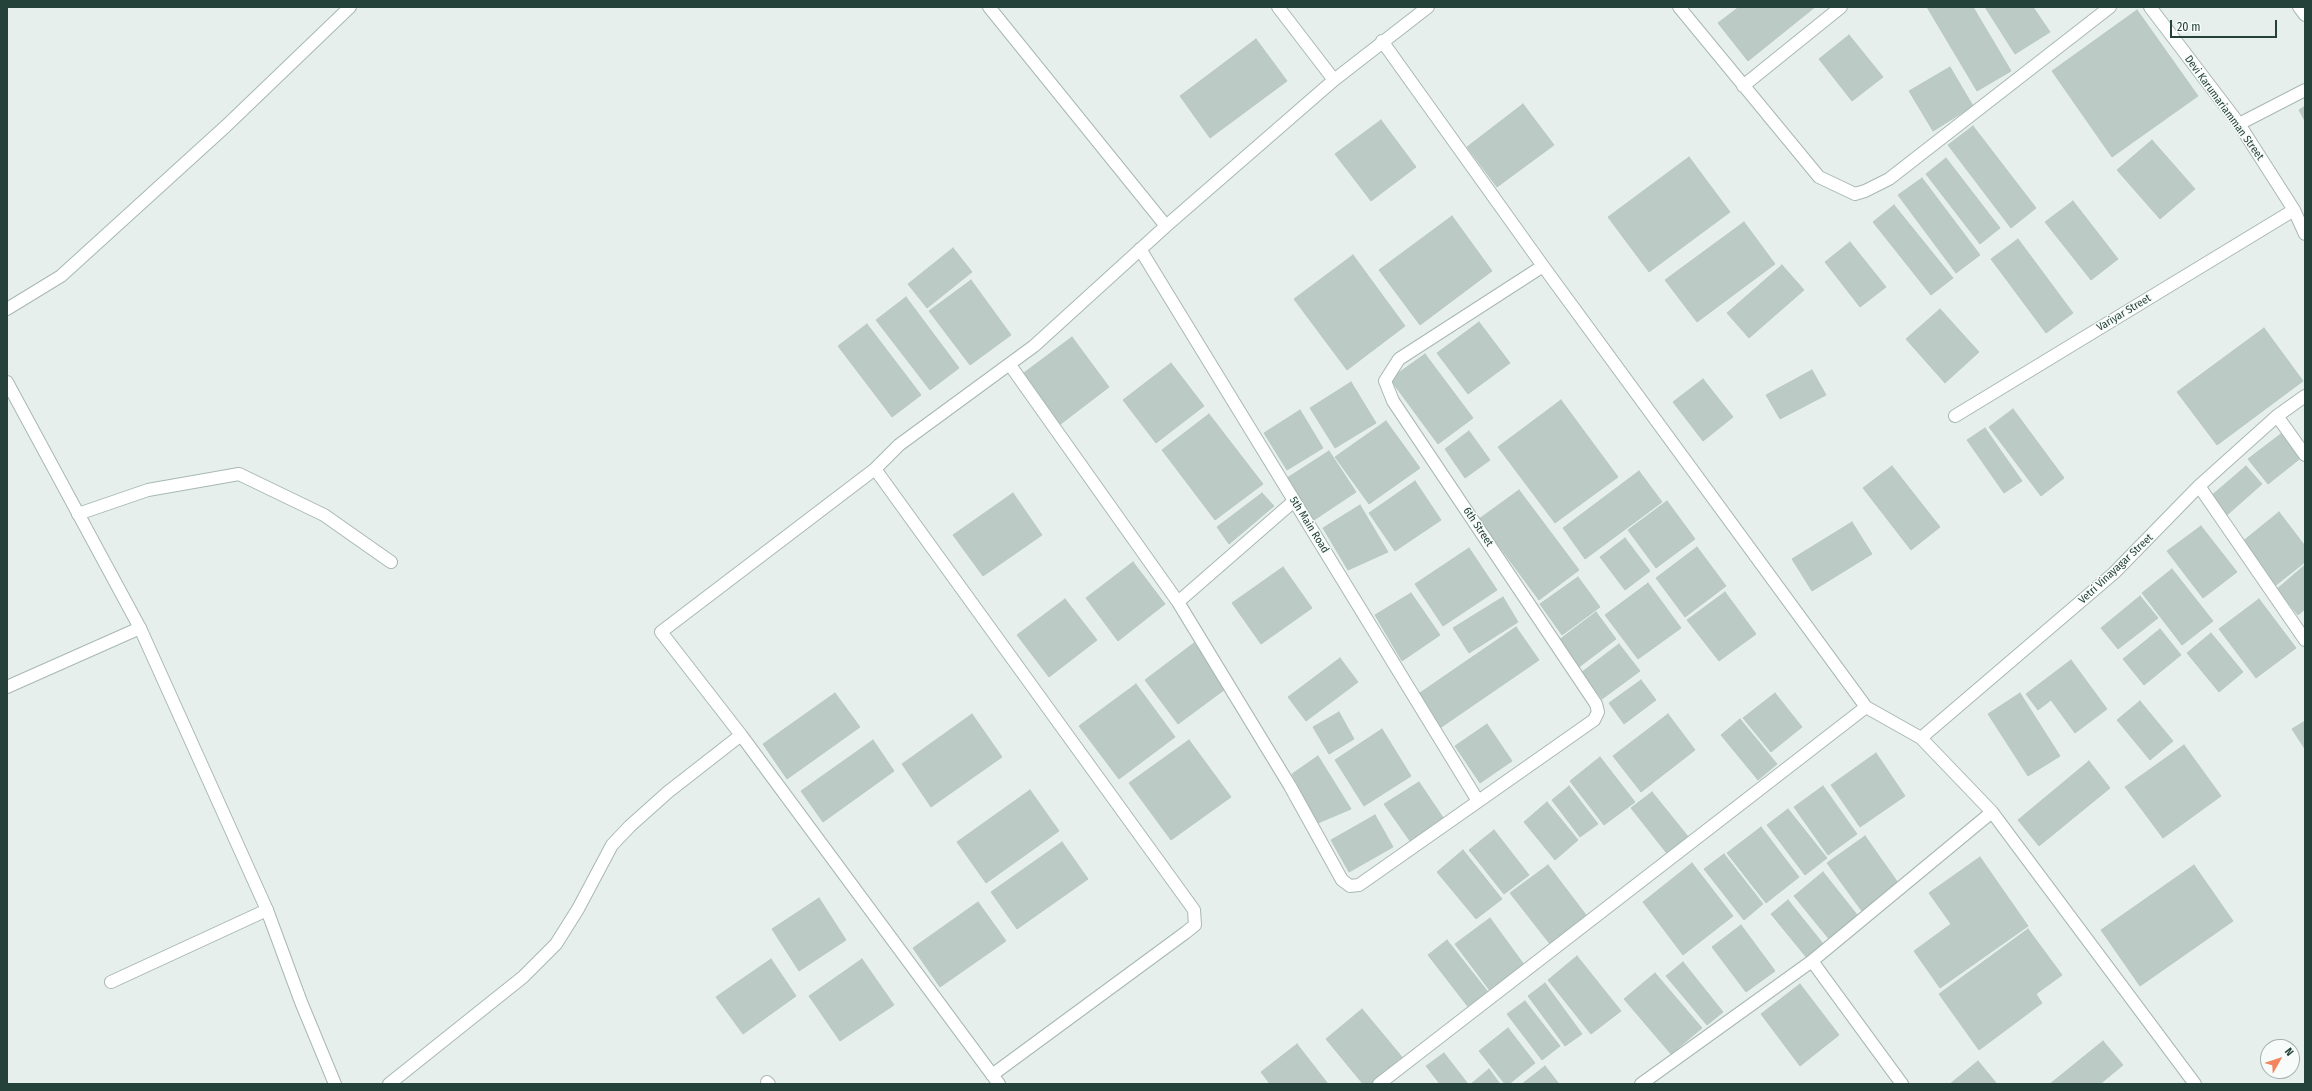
<!DOCTYPE html>
<style>
body{margin:0}
#map{position:relative;width:2312px;height:1091px;overflow:hidden;background:#e6efeb;font-family:"Fira Sans Condensed",sans-serif}
canvas{display:block}
.frame{position:absolute;inset:0;border:8px solid #24423a;pointer-events:none}
.north{position:absolute;left:2260px;top:1039px;width:40px;height:40px;box-sizing:border-box;background:#f7fbf9;border:1px solid #a3b1ad;border-radius:50%;rotate:51deg;font-size:11px;font-weight:700;line-height:16px;text-align:center;color:#24423a}
.north::after{content:'';display:block;margin:auto;width:14px;height:18px;background:#f4845f;clip-path:polygon(50% 0,100% 100%,50% 72%,0 100%)}
.scale{position:absolute;left:2170px;top:20px;width:107px;height:18px;box-sizing:border-box;border:2px solid #24423a;border-top:0;padding-left:5px;font-size:12px;line-height:14px;white-space:nowrap;color:#24423a;-webkit-text-stroke:3px #f7fbf9;paint-order:stroke}
</style>
<div id="map">
<canvas width="2312" height="1091"></canvas>
<div class="frame"></div>
<div class="north">N</div>
<div class="scale">20 m</div>
</div>
<script>
const context = document.querySelector('canvas').getContext('2d');
context.lineJoin = 'round';
function paint(path, color) {
  context.fillStyle = color;
  context.fill(path, 'evenodd');
}
function toPath(rows) {
  const path = new Path2D();
  for (const r of rows) {
    path.moveTo(r[0], r[1]);
    for (let i = 2; i < r.length; i += 2) path.lineTo(r[i], r[i + 1]);
  }
  return path;
}
function strokePath(path, color, width, dash) {
  context.strokeStyle = color;
  context.lineWidth = width;
  context.lineCap = dash ? 'butt' : 'round';
  context.setLineDash(dash || []);
  context.stroke(path);
}
function write(font, color, halo, rows, align = 'center') {
  context.font = font + ' "Fira Sans Condensed",sans-serif';
  context.lineWidth = 3;
  context.setLineDash([]);
  context.textBaseline = 'middle';
  context.strokeStyle = halo;
  context.fillStyle = color;
  for (const [text, x, y, turn = 0] of rows) {
    context.save();
    context.translate(x, y);
    context.rotate((+turn || 0) * Math.PI / 180);
    context.textAlign = isNaN(turn) ? turn : align;
    if (halo) context.strokeText(text, 0, 0);
    context.fillText(text, 0, 0);
    context.restore();
  }
}
const building = toPath([
 [1739,7,1815,7,1748,61,1718,23,1739,7],
 [1927,7,1973,7,2011,71,1977,91,1927,7],
 [1985,7,2033,7,2050,32,2015,54,1985,7],
 [2137,10,2198,96,2112,157,2052,71,2137,10],
 [1849,35,1883,77,1852,101,1819,59,1849,35],
 [1256,39,1287,81,1210,138,1180,96,1256,39],
 [1950,67,1973,106,1933,131,1909,91,1950,67],
 [1523,104,1554,145,1497,187,1467,147,1523,104],
 [2305,106,2305,121,2299,110,2305,106],
 [1381,120,1416,167,1371,201,1335,154,1381,120],
 [1973,126,2036,208,2011,228,1948,145,1973,126],
 [2152,140,2195,189,2160,219,2117,170,2152,140],
 [1689,157,1730,212,1649,272,1608,217,1689,157],
 [1946,158,2000,228,1980,244,1926,174,1946,158],
 [1922,178,1980,255,1956,273,1898,195,1922,178],
 [2073,201,2118,259,2091,280,2045,222,2073,201],
 [1894,205,1953,278,1931,295,1873,222,1894,205],
 [1452,216,1492,271,1420,325,1379,270,1452,216],
 [1744,222,1775,264,1697,322,1665,280,1744,222],
 [2018,239,2073,313,2046,333,1991,259,2018,239],
 [1850,242,1886,287,1860,307,1825,262,1850,242],
 [953,248,972,272,927,308,908,284,953,248],
 [1353,255,1405,326,1347,370,1294,299,1353,255],
 [1782,265,1804,290,1749,338,1727,313,1782,265],
 [971,280,1011,335,970,365,929,311,971,280],
 [906,297,959,368,930,390,876,320,906,297],
 [1940,309,1979,352,1945,383,1906,339,1940,309],
 [1479,322,1510,363,1468,394,1437,353,1479,322],
 [867,324,921,395,892,417,838,346,867,324],
 [2264,328,2303,381,2217,445,2177,392,2264,328],
 [1072,337,1109,387,1058,426,1021,375,1072,337],
 [1425,354,1473,418,1438,444,1390,379,1425,354],
 [1171,363,1204,406,1156,443,1123,400,1171,363],
 [1812,370,1826,395,1780,419,1766,395,1812,370],
 [1703,379,1733,417,1703,441,1673,402,1703,379],
 [1351,382,1376,423,1335,448,1310,408,1351,382],
 [1561,400,1618,477,1555,523,1498,447,1561,400],
 [2013,409,2064,478,2041,496,1989,427,2013,409],
 [1300,410,1323,448,1287,470,1264,433,1300,410],
 [1209,414,1263,484,1215,520,1162,450,1209,414],
 [1386,421,1420,468,1369,504,1335,457,1386,421],
 [1985,428,2022,481,2004,493,1967,440,1985,428],
 [1469,431,1490,460,1465,478,1445,449,1469,431],
 [2282,433,2302,457,2268,484,2248,459,2282,433],
 [1329,451,1356,492,1314,520,1287,478,1329,451],
 [1892,466,1940,527,1911,550,1863,488,1892,466],
 [2246,466,2262,484,2227,515,2211,496,2246,466],
 [1639,471,1662,502,1585,559,1563,528,1639,471],
 [1415,481,1441,520,1395,551,1369,513,1415,481],
 [1519,490,1579,570,1539,600,1479,519,1519,490],
 [1013,493,1042,535,983,576,953,535,1013,493],
 [1262,493,1274,506,1229,544,1217,527,1262,493],
 [1667,501,1695,539,1656,568,1628,530,1667,501],
 [1360,505,1388,552,1348,570,1323,528,1360,505],
 [2279,512,2305,546,2305,562,2276,585,2242,542,2279,512],
 [1852,522,1872,554,1812,591,1792,559,1852,522],
 [2201,526,2237,572,2203,598,2167,551,2201,526],
 [1625,538,1650,571,1625,590,1600,557,1625,538],
 [1697,547,1726,586,1685,617,1656,578,1697,547],
 [1469,548,1497,590,1443,626,1415,584,1469,548],
 [1133,562,1165,604,1118,641,1086,598,1133,562],
 [2305,565,2305,609,2298,615,2277,589,2305,565],
 [1283,567,1312,608,1261,644,1232,603,1283,567],
 [2172,569,2213,621,2182,645,2142,593,2172,569],
 [1578,577,1600,607,1562,635,1540,604,1578,577],
 [1648,583,1681,628,1638,659,1605,615,1648,583],
 [1725,592,1756,634,1719,661,1687,620,1725,592],
 [1411,593,1440,635,1402,661,1375,615,1411,593],
 [2140,596,2158,618,2118,649,2101,628,2140,596],
 [1503,597,1518,622,1469,653,1453,628,1503,597],
 [1065,599,1097,640,1049,677,1017,635,1065,599],
 [2259,599,2296,648,2256,678,2219,629,2259,599],
 [1596,612,1616,639,1579,667,1559,640,1596,612],
 [1516,627,1539,660,1437,730,1414,697,1516,627],
 [2160,629,2181,655,2144,685,2123,659,2160,629],
 [2211,633,2243,672,2219,692,2187,653,2211,633],
 [1194,643,1228,687,1178,724,1145,680,1194,643],
 [1619,644,1640,671,1602,699,1582,672,1619,644],
 [1340,658,1358,682,1306,721,1288,697,1340,658],
 [2071,660,2107,709,2075,733,2051,700,2038,710,2026,694,2071,660],
 [1641,680,1656,700,1624,724,1609,703,1641,680],
 [1136,684,1175,737,1119,779,1079,726,1136,684],
 [835,693,860,727,787,779,763,744,835,693],
 [1775,693,1802,727,1771,752,1743,718,1775,693],
 [2020,693,2060,756,2028,776,1988,714,2020,693],
 [2140,701,2173,741,2150,760,2117,720,2140,701],
 [1339,712,1354,739,1329,754,1313,727,1339,712],
 [972,714,1002,757,931,807,902,764,972,714],
 [1668,714,1695,750,1641,792,1613,756,1668,714],
 [1740,719,1777,764,1758,780,1721,735,1740,719],
 [2305,721,2305,749,2292,729,2305,721],
 [1487,724,1512,761,1480,783,1455,746,1487,724],
 [1382,729,1411,776,1364,806,1335,760,1382,729],
 [873,740,894,771,823,822,801,791,873,740],
 [1189,740,1231,797,1171,840,1129,783,1189,740],
 [2184,745,2221,796,2163,838,2125,787,2184,745],
 [1876,753,1905,796,1860,827,1831,785,1876,753],
 [1318,756,1351,809,1318,823,1292,774,1318,756],
 [1600,757,1635,802,1604,825,1570,781,1600,757],
 [2089,761,2110,788,2039,846,2018,820,2089,761],
 [1419,782,1444,819,1410,841,1384,804,1419,782],
 [1569,786,1598,824,1580,837,1552,800,1569,786],
 [1823,786,1857,834,1828,855,1794,807,1823,786],
 [1030,790,1059,831,986,883,957,842,1030,790],
 [1652,792,1690,839,1669,856,1631,808,1652,792],
 [1547,802,1578,840,1555,860,1524,822,1547,802],
 [1788,809,1827,858,1805,875,1767,825,1788,809],
 [1375,815,1393,847,1349,872,1331,840,1375,815],
 [1761,827,1799,877,1766,903,1727,853,1761,827],
 [1494,830,1529,875,1504,894,1469,850,1494,830],
 [1865,836,1901,887,1864,914,1827,863,1865,836],
 [1062,842,1088,879,1017,929,991,892,1062,842],
 [1463,850,1502,899,1476,919,1437,872,1463,850],
 [1724,854,1763,904,1744,920,1704,869,1724,854],
 [1980,857,2028,926,1940,988,1914,951,1951,924,1929,893,1980,857],
 [1692,863,1733,916,1683,955,1643,902,1692,863],
 [1548,865,1586,915,1550,944,1510,893,1548,865],
 [2194,865,2233,921,2140,986,2101,930,2194,865],
 [1823,872,1858,916,1829,939,1794,896,1823,872],
 [819,898,846,940,799,971,772,929,819,898],
 [1788,900,1824,945,1807,958,1771,914,1788,900],
 [978,902,1006,941,940,987,913,948,978,902],
 [1490,918,1525,966,1491,992,1455,944,1490,918],
 [1741,925,1775,971,1746,992,1712,947,1741,925],
 [2028,929,2062,975,2036,994,2042,1003,1979,1050,1939,994,2028,929],
 [1447,940,1488,992,1469,1008,1428,955,1447,940],
 [1577,956,1621,1011,1591,1034,1548,980,1577,956],
 [771,959,796,996,743,1034,716,997,771,959],
 [862,959,894,1005,840,1041,809,996,862,959],
 [1683,962,1723,1012,1707,1025,1666,976,1683,962],
 [1655,973,1702,1028,1671,1054,1624,999,1655,973],
 [1545,983,1582,1034,1565,1046,1528,996,1545,983],
 [1800,984,1839,1035,1800,1066,1761,1014,1800,984],
 [1525,1001,1560,1046,1542,1060,1507,1014,1525,1001],
 [1362,1009,1402,1057,1370,1084,1363,1084,1326,1039,1362,1009],
 [1508,1028,1535,1063,1509,1084,1505,1084,1479,1051,1508,1028],
 [2103,1041,2123,1065,2100,1084,2050,1084,2103,1041],
 [1297,1044,1328,1084,1270,1084,1261,1072,1297,1044],
 [1444,1053,1468,1084,1440,1084,1426,1066,1444,1053],
 [1978,1061,1997,1084,1950,1084,1978,1061],
 [1545,1066,1559,1084,1522,1084,1545,1066],
 [1489,1069,1500,1084,1471,1084,1489,1069]
]);
paint(building, '#bbcac4');
strokePath(building, '#b8c9c2', 1);
const service = toPath([
 [7,309,61,276,226,126,350,7],
 [78,514,148,490,239,474,324,515,391,562],
 [7,687,140,628],
 [111,982,267,910]
]);
const minor = toPath([
 [989,7,1166,226],
 [1278,7,1334,80],
 [1679,7,1819,177,1855,194,1865,191,1889,179,2110,7],
 [2150,7,2239,124,2294,210,2305,234],
 [2299,7,2305,15],
 [1382,41,1543,266,1866,707,1921,738,1992,812,2195,1084],
 [1743,86,1841,7],
 [2239,124,2305,90],
 [1140,249,1478,801],
 [1010,365,1178,602,1290,786,1342,880,1350,886,1359,885,1594,720,1598,712,1596,704,1393,401,1385,381,1399,359,1543,266],
 [1955,416,2294,210],
 [2277,416,2305,455],
 [875,469,1194,910,1195,925,1185,933,992,1075],
 [2199,486,2305,640],
 [1178,602,1294,501],
 [1921,738,2114,573,2199,486,2277,416,2305,396],
 [1812,961,1902,1084],
 [767,1082,769,1084],
 [389,1084,523,977,556,944,578,909,612,845,630,826,668,792,741,735],
 [999,1084,741,735,661,632,875,469,899,445,1034,346,1166,226,1334,80,1428,7],
 [1379,1084,1866,707],
 [1641,1084,1812,961,1992,812]
]);
const tertiary = toPath([
 [7,382,140,628,267,910,301,1002,335,1084]
]);
strokePath(service, '#a8b8b2', 14);
strokePath(minor, '#a8b8b2', 14);
strokePath(tertiary, '#a8b8b2', 14);
strokePath(service, '#fff', 12);
strokePath(minor, '#fff', 12);
strokePath(tertiary, '#fff', 12);
write('11px', '#24423a', '#f7fbf9', [
 ["Devi Karumariamman Street",2224,108,54],
 ["Variyar Street",2124,313,-31],
 ["5th Main Road",1309,525,58],
 ["6th Street",1478,527,56],
 ["Vetri Vinayagar Street",2116,569,-43]
]);
</script>
